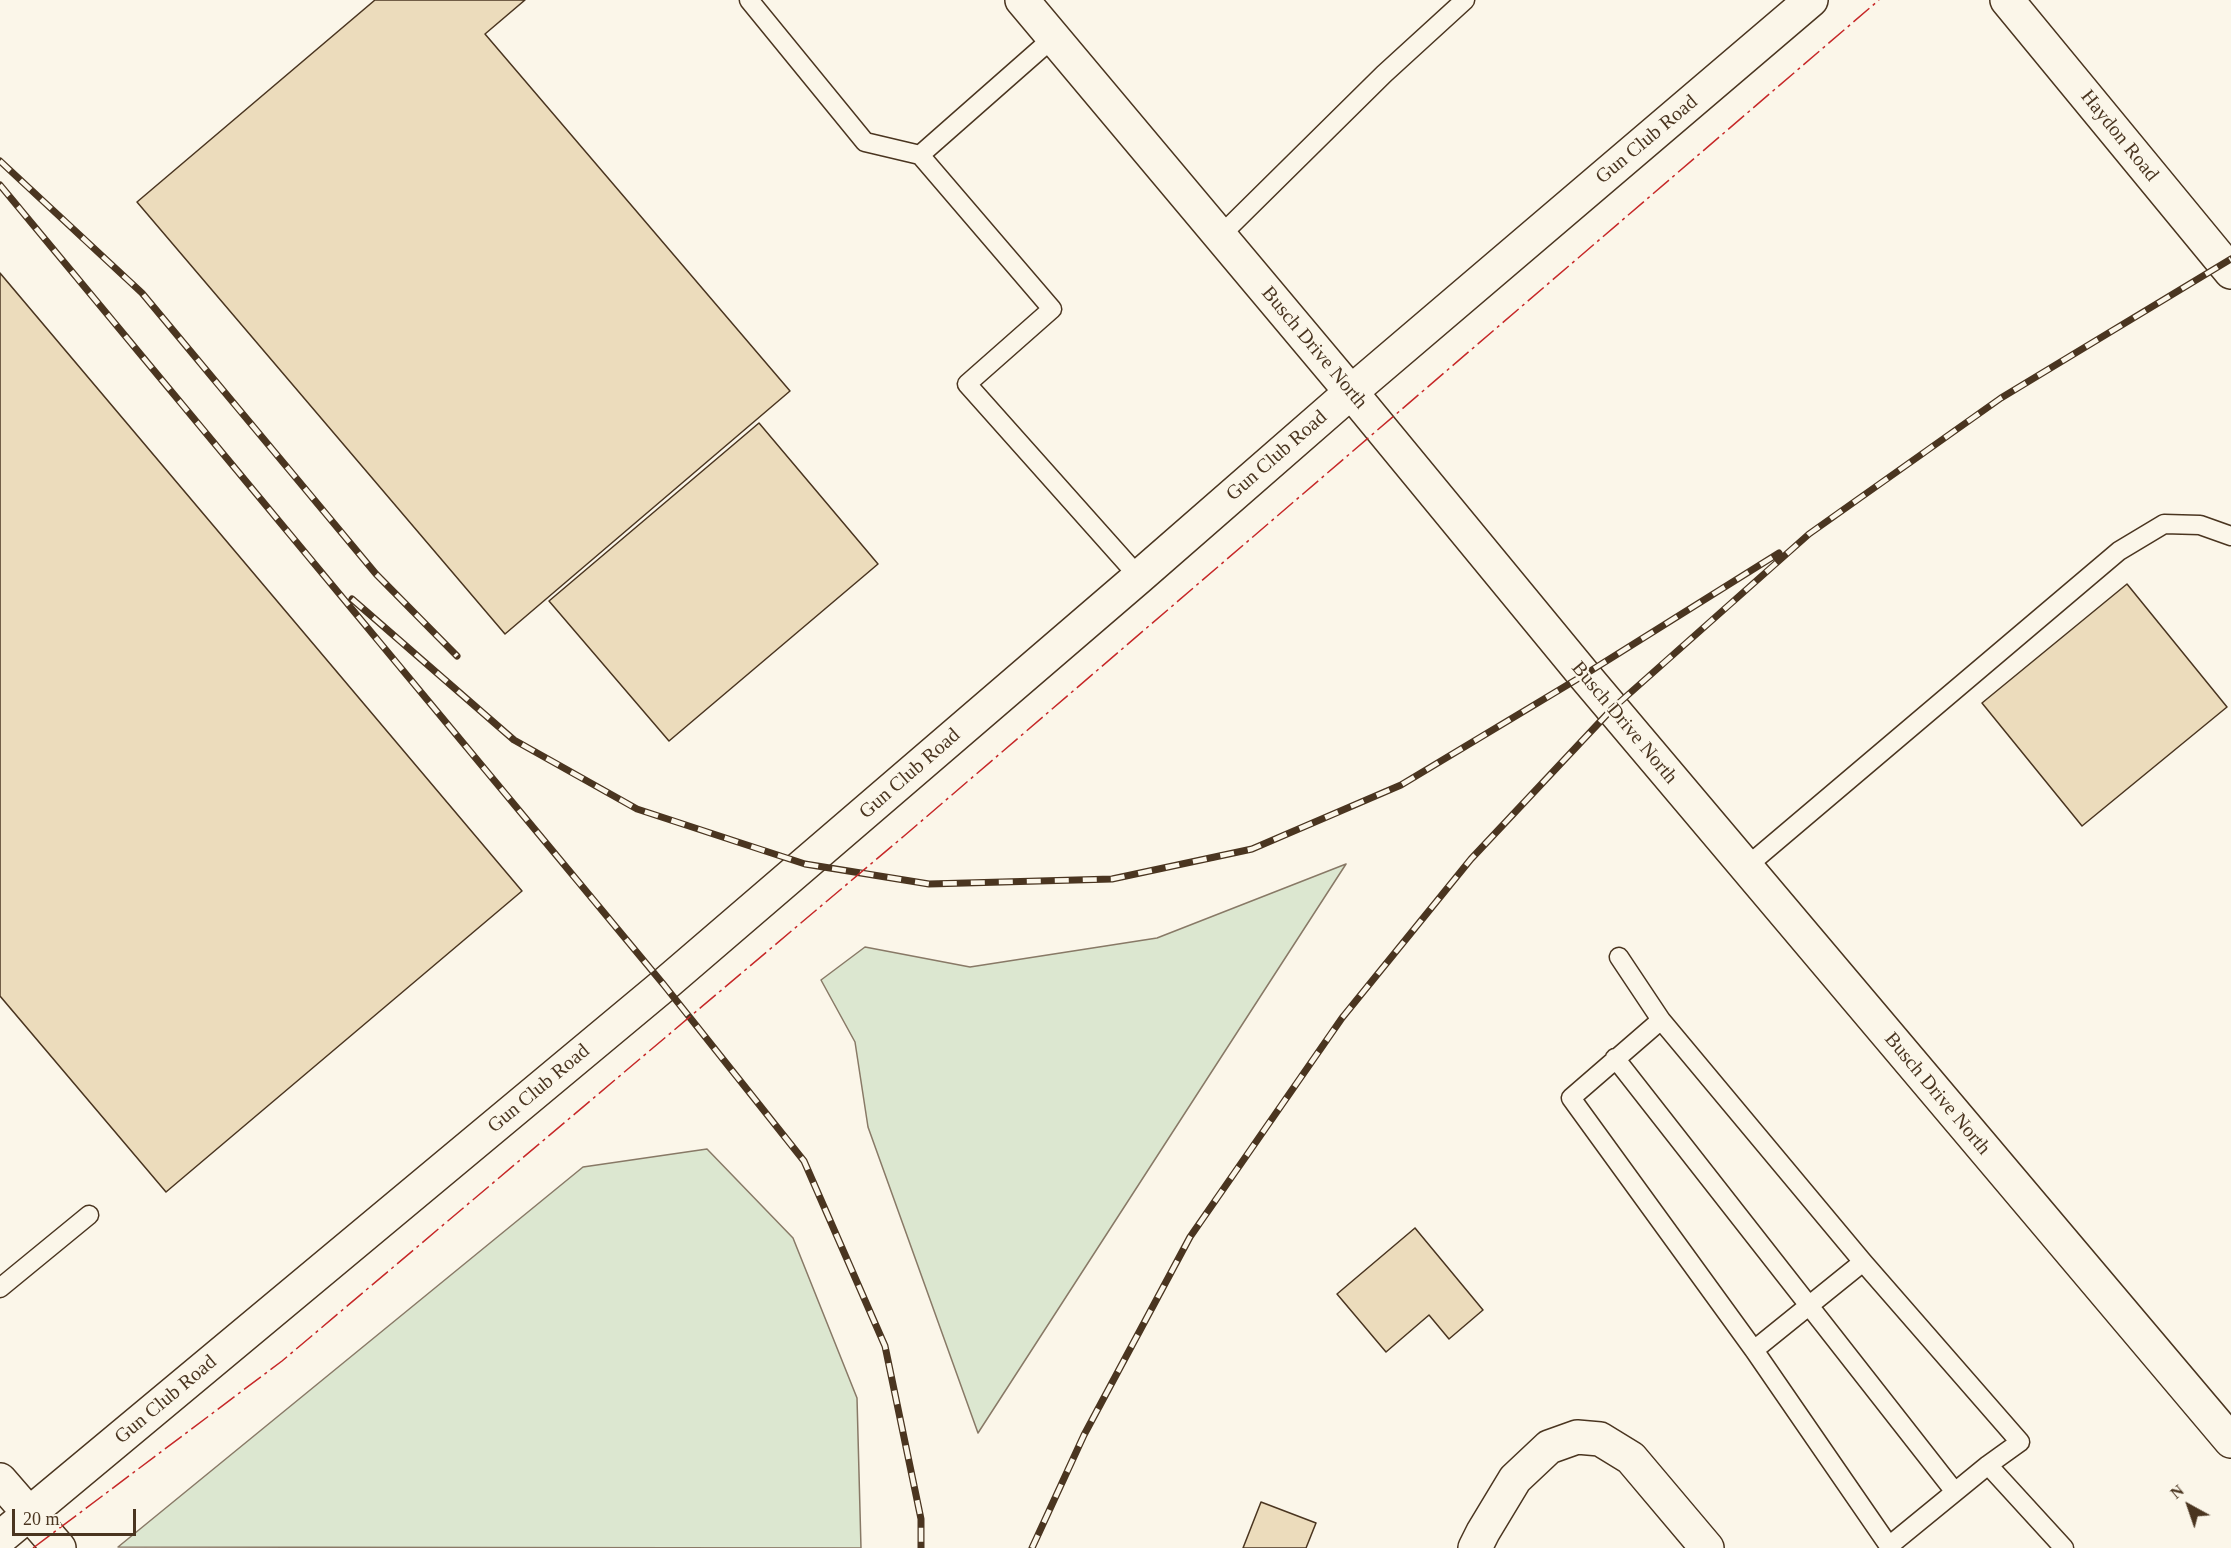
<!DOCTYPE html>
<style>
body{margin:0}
#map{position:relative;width:2231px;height:1548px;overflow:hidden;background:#fbf6e9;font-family:"Times New Roman",serif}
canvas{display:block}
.north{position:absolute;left:2159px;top:1476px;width:60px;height:60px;-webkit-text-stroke:4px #fbf6e9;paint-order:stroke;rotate:320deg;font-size:16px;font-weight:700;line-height:24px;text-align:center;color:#4a3520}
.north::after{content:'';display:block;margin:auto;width:21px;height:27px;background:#4a3520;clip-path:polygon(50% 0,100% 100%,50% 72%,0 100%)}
.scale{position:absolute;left:12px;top:1509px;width:124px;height:27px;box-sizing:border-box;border:3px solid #4a3520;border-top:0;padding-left:8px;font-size:18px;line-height:21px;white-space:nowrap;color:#4a3520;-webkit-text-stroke:4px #fbf6e9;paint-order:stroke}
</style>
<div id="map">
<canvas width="2231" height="1548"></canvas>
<div class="north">N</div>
<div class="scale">20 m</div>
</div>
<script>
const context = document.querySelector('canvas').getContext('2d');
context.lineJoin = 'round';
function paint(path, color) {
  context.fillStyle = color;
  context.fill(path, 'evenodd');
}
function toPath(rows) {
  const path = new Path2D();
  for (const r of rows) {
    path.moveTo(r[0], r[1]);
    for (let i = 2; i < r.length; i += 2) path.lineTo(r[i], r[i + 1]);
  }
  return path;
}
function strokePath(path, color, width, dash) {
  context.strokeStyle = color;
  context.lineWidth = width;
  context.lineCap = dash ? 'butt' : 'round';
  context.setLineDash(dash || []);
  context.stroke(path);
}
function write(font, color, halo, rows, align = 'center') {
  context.font = font + ' "Times New Roman",serif';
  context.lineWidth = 4.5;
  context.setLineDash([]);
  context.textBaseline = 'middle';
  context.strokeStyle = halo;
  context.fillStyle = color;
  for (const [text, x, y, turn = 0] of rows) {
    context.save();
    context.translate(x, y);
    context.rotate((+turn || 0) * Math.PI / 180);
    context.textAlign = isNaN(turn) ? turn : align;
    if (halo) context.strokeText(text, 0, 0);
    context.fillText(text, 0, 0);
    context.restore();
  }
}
const green = toPath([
 [1346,864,978,1433,868,1127,855,1042,821,980,865,947,970,967,1157,938,1346,864],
 [707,1149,793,1238,857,1398,861,1548,118,1547,583,1167,707,1149]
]);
paint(green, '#dce7d0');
strokePath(green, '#887966', 1.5);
const building = toPath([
 [375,0,525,0,485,34,790,391,505,634,137,202,375,0],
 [0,273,522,891,166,1192,0,996,0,273],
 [759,423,878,564,669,741,549,601,759,423],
 [2127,584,2227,707,2082,826,1982,703,2127,584],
 [1415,1228,1483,1310,1449,1339,1429,1315,1386,1352,1337,1294,1415,1228],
 [1261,1502,1316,1523,1306,1548,1243,1548,1261,1502]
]);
paint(building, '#ecdcbc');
strokePath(building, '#4a3520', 1.5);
const service = toPath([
 [749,0,865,142,920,155],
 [1054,37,920,155,1052,309,967,384,1139,577],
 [1220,236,1384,74,1465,0],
 [1746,867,2119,551,2164,524,2200,525,2231,536],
 [1619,957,1661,1020,1863,1262,2020,1442,1988,1465,1889,1546,1754,1350,1571,1098,1661,1020],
 [1615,1058,1955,1492],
 [0,1288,89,1215],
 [1754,1350,1863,1262],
 [1988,1465,2064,1548]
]);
const minor = toPath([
 [2007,0,2231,272],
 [0,1480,59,1548],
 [0,1538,664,985,1139,577,1351,392,1811,0],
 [1475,1548,1483,1532,1515,1479,1549,1447,1577,1437,1600,1439,1631,1458,1707,1548]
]);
const tertiary = toPath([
 [1022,0,1351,392,1584,675,2231,1441]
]);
strokePath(service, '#4a3520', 21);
strokePath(minor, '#4a3520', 36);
strokePath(tertiary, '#4a3520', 36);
strokePath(service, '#fbf6e9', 18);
strokePath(minor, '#fbf6e9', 33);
strokePath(tertiary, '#fbf6e9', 33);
const rail = toPath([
 [0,161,142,293,376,574,457,656],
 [0,185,664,985,804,1161,885,1346,921,1519,921,1548],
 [352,599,514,740,637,809,805,864,929,884,1112,879,1252,849,1401,785,1584,675,1779,553],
 [1032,1548,1084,1435,1190,1237,1342,1018,1471,859,1612,709,1809,534,2001,398,2231,259]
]);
strokePath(rail, '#4a3520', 7);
strokePath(rail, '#fbf6e9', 4.5, [14]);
strokePath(toPath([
 [33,1548,282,1361,904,836,1879,0]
]), '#c62828', 1.5, [21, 4.5, 3, 4.5]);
write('20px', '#4a3520', '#fbf6e9', [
 ["Haydon Road",2119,136,51],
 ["Gun Club Road",1647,140,-40],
 ["Busch Drive North",1314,348,50],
 ["Gun Club Road",1277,456,-41],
 ["Busch Drive North",1624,723,50],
 ["Gun Club Road",910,774,-41],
 ["Gun Club Road",539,1089,-40],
 ["Busch Drive North",1937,1094,50],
 ["Gun Club Road",166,1400,-40]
]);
</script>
